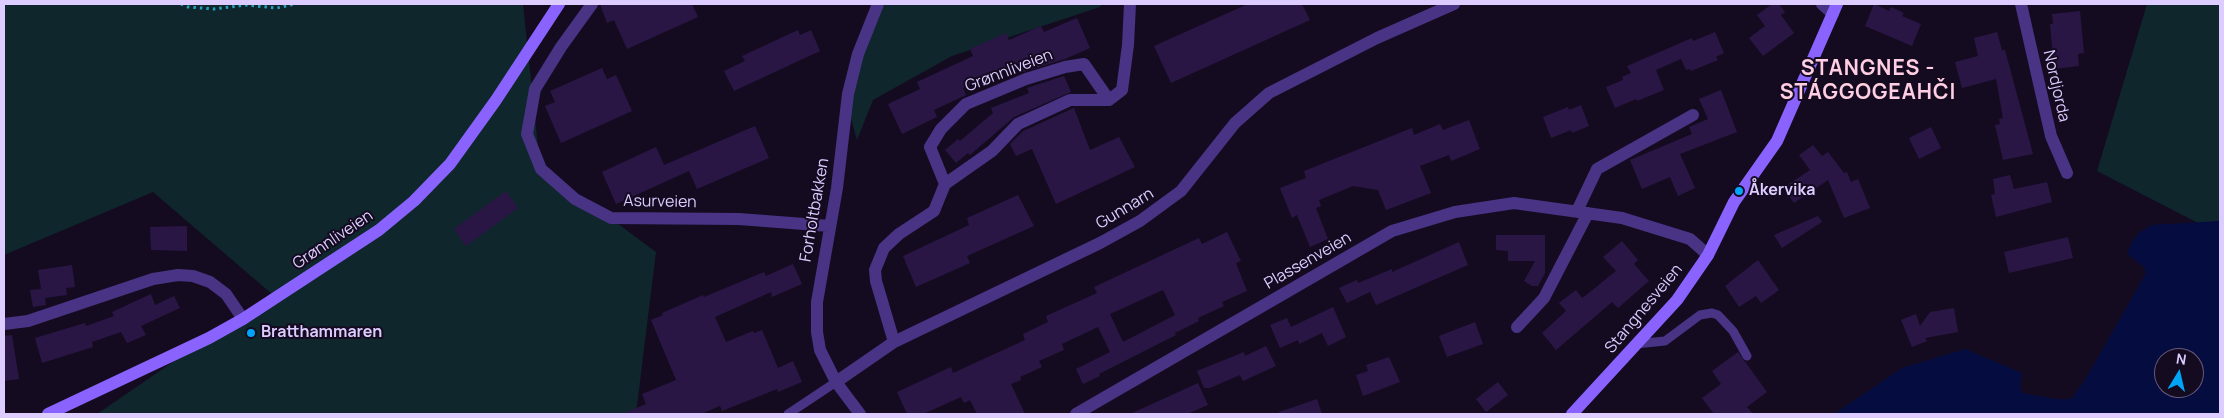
<!DOCTYPE html>
<meta charset="utf-8">
<style>
body{margin:0}
#map{position:relative;width:2224px;height:418px;overflow:hidden;background:#140b21;font-family:Manrope,sans-serif}
canvas{display:block}
.frame{position:absolute;inset:0;border:5px solid #dcf;pointer-events:none}
.north{position:absolute;left:2154px;top:348px;width:50px;height:50px;box-sizing:border-box;background:#140b21;border:1px solid #64587a;border-radius:50%;rotate:9deg;font-size:14px;font-weight:700;line-height:20px;text-align:center;color:#dcf}
.north::after{content:'';display:block;margin:auto;width:18px;height:22px;background:#00a5f7;clip-path:polygon(50% 0,100% 100%,50% 72%,0 100%)}
</style>
<div id="map">
<canvas width="2224" height="418"></canvas>
<div class="frame"></div>
<div class="north">N</div>
</div>
<script>
const context = document.querySelector('canvas').getContext('2d');
context.lineJoin = 'round';
function paint(path, color) {
  context.fillStyle = color;
  context.fill(path, 'evenodd');
}
function toPath(rows) {
  const path = new Path2D();
  for (const r of rows) {
    path.moveTo(r[0], r[1]);
    for (let i = 2; i < r.length; i += 2) path.lineTo(r[i], r[i + 1]);
  }
  return path;
}
function strokePath(path, color, width, dash) {
  context.strokeStyle = color;
  context.lineWidth = width;
  context.lineCap = dash ? 'butt' : 'round';
  context.setLineDash(dash || []);
  context.stroke(path);
}
function write(font, color, halo, rows, align = 'center') {
  context.font = font + ' Manrope,sans-serif';
  context.lineWidth = 4;
  context.setLineDash([]);
  context.textBaseline = 'middle';
  context.strokeStyle = halo;
  context.fillStyle = color;
  for (const [text, x, y, turn = 0] of rows) {
    context.save();
    context.translate(x, y);
    context.rotate((+turn || 0) * Math.PI / 180);
    context.textAlign = isNaN(turn) ? turn : align;
    if (halo) context.strokeText(text, 0, 0);
    context.fillText(text, 0, 0);
    context.restore();
  }
}
paint(toPath([
 [4,4,523,4,540,166,656,252,636,414,97,414,272,294,153,192,4,255],
 [880,4,1102,4,1100,7,952,56,873,100,857,140,847,104],
 [2147,4,2220,4,2220,221,2198,223,2097,171]
]), '#0e262c');
paint(toPath([
 [2220,221,2220,414,1834,414,1902,368,1965,349,2022,373,2020,386,2022,393,2056,399,2071,399,2085,380,2146,273,2144,267,2127,254,2132,242,2139,233,2151,225],
 [2164,358,2194,358,2194,388,2164,388]
]), '#050d40');
paint(toPath([
 [600,4,692,4,698,17,627,49,614,20,607,23],
 [1248,4,1302,4,1310,20,1171,83,1154,46],
 [1772,4,1779,4,1785,12,1781,15,1794,33,1763,56,1749,38,1765,26,1757,15],
 [1874,4,1889,11,1891,7,1904,13,1902,16,1921,24,1912,46,1865,26],
 [2080,11,2084,53,2078,54,2079,66,2054,69,2050,24,2053,24,2052,14],
 [1077,18,1090,48,1065,59,1020,73,1016,64,963,88,966,95,934,110,937,117,902,134,888,104,920,89,917,82,973,56,970,49,1006,33,1009,40,1041,26,1044,32],
 [798,30,800,35,811,30,820,51,734,91,724,71,745,61,742,56],
 [1715,32,1724,53,1716,57,1718,60,1691,71,1690,69,1686,70,1681,59,1656,70,1664,90,1637,101,1636,99,1615,108,1606,87,1623,80,1622,77,1631,73,1627,66,1692,38,1693,41],
 [1997,32,2002,50,2005,50,2033,154,2003,160,1995,125,2000,124,1999,119,2003,118,1996,79,1962,88,1955,62,1978,56,1974,38],
 [602,68,607,79,616,75,632,111,561,143,545,106,555,102,550,91],
 [1064,76,1071,92,1014,117,970,155,968,153,956,163,945,150,958,139,960,141,993,113,991,108,1029,93,1027,88],
 [1721,90,1737,132,1680,154,1695,188,1678,196,1670,177,1642,189,1630,160,1692,134,1689,127,1708,119,1699,99],
 [1581,105,1589,126,1572,133,1571,130,1551,138,1543,117,1568,107,1569,110],
 [1074,108,1090,150,1119,137,1135,167,1056,204,1032,149,1016,156,1010,144,1023,131],
 [1469,120,1480,149,1451,161,1449,155,1420,166,1431,193,1386,210,1378,190,1353,186,1319,200,1321,206,1316,208,1328,239,1310,247,1297,215,1292,218,1280,188,1306,178,1304,171,1412,128,1414,135,1440,124,1443,130],
 [755,126,769,158,697,189,689,171,616,204,602,172,656,147,664,165],
 [1931,127,1941,148,1919,159,1909,138],
 [1813,145,1822,156,1828,152,1844,173,1847,172,1851,182,1858,179,1870,208,1844,218,1828,180,1794,203,1783,188,1810,170,1799,155],
 [2010,175,2014,189,2047,182,2052,202,1996,217,1991,195,1995,194,1993,179],
 [506,191,518,208,466,246,454,229],
 [1018,195,1034,226,967,256,970,263,916,287,903,256,969,225,967,218],
 [1818,216,1822,222,1782,248,1774,235],
 [187,226,187,251,151,250,150,227],
 [1227,232,1241,261,1236,263,1247,291,1222,302,1224,306,1198,318,1199,321,1175,333,1176,335,1099,374,1100,376,1083,384,1076,369,1110,352,1098,327,1062,344,1064,350,1039,361,1042,367,1020,377,1021,380,1011,384,1025,414,977,414,970,400,964,403,961,397,923,414,907,414,897,392,951,367,953,373,1025,340,1023,334,1048,322,1046,316,1097,293,1094,287,1199,238,1202,244],
 [1163,290,1175,315,1123,342,1110,314],
 [1496,235,1545,235,1545,273,1538,286,1532,286,1524,281,1535,261,1508,261,1508,251,1496,250],
 [2068,237,2073,258,2009,273,2004,252],
 [1622,241,1638,260,1634,264,1649,281,1618,308,1612,302,1556,350,1542,333,1566,311,1559,303,1576,290,1582,298,1585,296,1616,271,1603,257],
 [1459,242,1468,265,1376,305,1370,292,1347,303,1339,288,1357,280,1358,283,1392,269,1392,272],
 [1758,260,1779,290,1761,303,1756,296,1739,307,1725,286],
 [793,264,802,284,772,297,771,292,715,317,726,342,753,331,754,333,762,330,778,368,793,361,802,382,778,392,777,389,722,411,720,406,701,414,622,414,646,404,642,394,676,380,651,320,663,315,662,313,703,295,704,297,764,272,766,276],
 [72,265,75,287,66,288,67,295,45,298,46,305,33,307,30,290,41,289,38,270],
 [151,294,155,305,174,296,180,308,141,326,146,335,127,343,121,332,92,342,93,347,42,363,35,338,85,323,86,326,114,316,112,312],
 [1333,307,1346,337,1328,346,1322,333,1299,344,1298,340,1280,348,1270,325,1287,318,1291,327],
 [1954,308,1958,332,1925,338,1927,341,1912,347,1901,320,1916,314,1920,326,1930,312],
 [1475,322,1483,344,1447,357,1439,336],
 [12,335,19,379,4,381,4,336],
 [1266,346,1276,366,1243,381,1240,375,1210,388,1204,388,1197,371,1244,352,1245,356],
 [1738,352,1767,392,1747,407,1753,414,1714,414,1702,398,1721,384,1712,371],
 [1389,357,1400,382,1363,396,1356,375,1368,371,1366,365],
 [1498,382,1508,395,1486,412,1476,399],
 [1198,383,1208,405,1187,414,1130,414],
 [1317,399,1322,414,1279,414,1279,412]
]), '#2a1644');
strokePath(toPath([
 [181,4,188,7,214,9,246,5,277,8,295,4]
]), '#24a1ba', 3, [2.5, 4]);
strokePath(toPath([
 [1636,344,1665,341,1700,315,1712,313,1718,315,1733,331,1747,356],
 [788,414,836,382]
]), '#483384', 9);
strokePath(toPath([
 [592,4,561,47,535,89,527,134,541,169,575,199,611,218,739,219,830,226],
 [1822,4,1833,14],
 [2021,4,2051,136,2067,173],
 [945,184,930,147,941,129,966,104,1026,79,1065,67,1084,64,1109,100,1122,90,1128,45,1130,4],
 [1577,211,1597,169,1693,115],
 [4,324,28,321,153,279,178,275,193,276,210,282,226,294,243,319],
 [1517,327,1544,298,1588,213],
 [894,342,876,281,875,270,884,248,899,234,934,211,945,184,992,151,1018,124,1070,100,1109,100],
 [836,382,894,342,1100,243,1140,221,1181,191,1235,123,1269,93,1377,38,1454,4],
 [860,414,836,382,820,350,817,332,817,302,837,188,848,94,858,54,878,4],
 [1076,414,1392,231,1455,212,1514,203,1622,218,1690,239,1708,255]
]), '#483384', 12);
strokePath(toPath([
 [48,414,209,338,243,319,379,230,414,201,450,164,496,100,559,4],
 [1572,414,1677,300,1708,255,1734,202,1777,141,1837,4]
]), '#8a63ff', 12);
for (const [x, y, r, color] of [
 [1739,191,5,"#00a5f7"],
 [251,333,5,"#00a5f7"]
]) {
  const dot = new Path2D();
  dot.arc(x, y, r, 0, 2 * Math.PI);
  context.fillStyle = color;
  context.fill(dot);
  strokePath(dot, '#140b21', 2);
}
write('16px', '#dcf', '#140b21', [
 ["Grønnliveien",1009,71,-21],
 ["Nordjorda",2056,86,77],
 ["Asurveien",660,202,1],
 ["Gunnarn",1125,209,-31],
 ["Forholtbakken",815,210,-80],
 ["Grønnliveien",333,240,-34],
 ["Plassenveien",1308,261,-30],
 ["Stangnesveien",1644,309,-50]
]);
write('bold 16px', '#dcf', '#140b21', [
 ["Åkervika",1749,191],
 ["Bratthammaren",261,333]
], 'left');
context.letterSpacing = '1px';
write('bold 21px', '#ffcee2', '#140b21', [
 ["STANGNES -",1868,69],
 ["STÁGGOGEAHČI",1868,93]
]);
context.letterSpacing = '0px';
</script>
